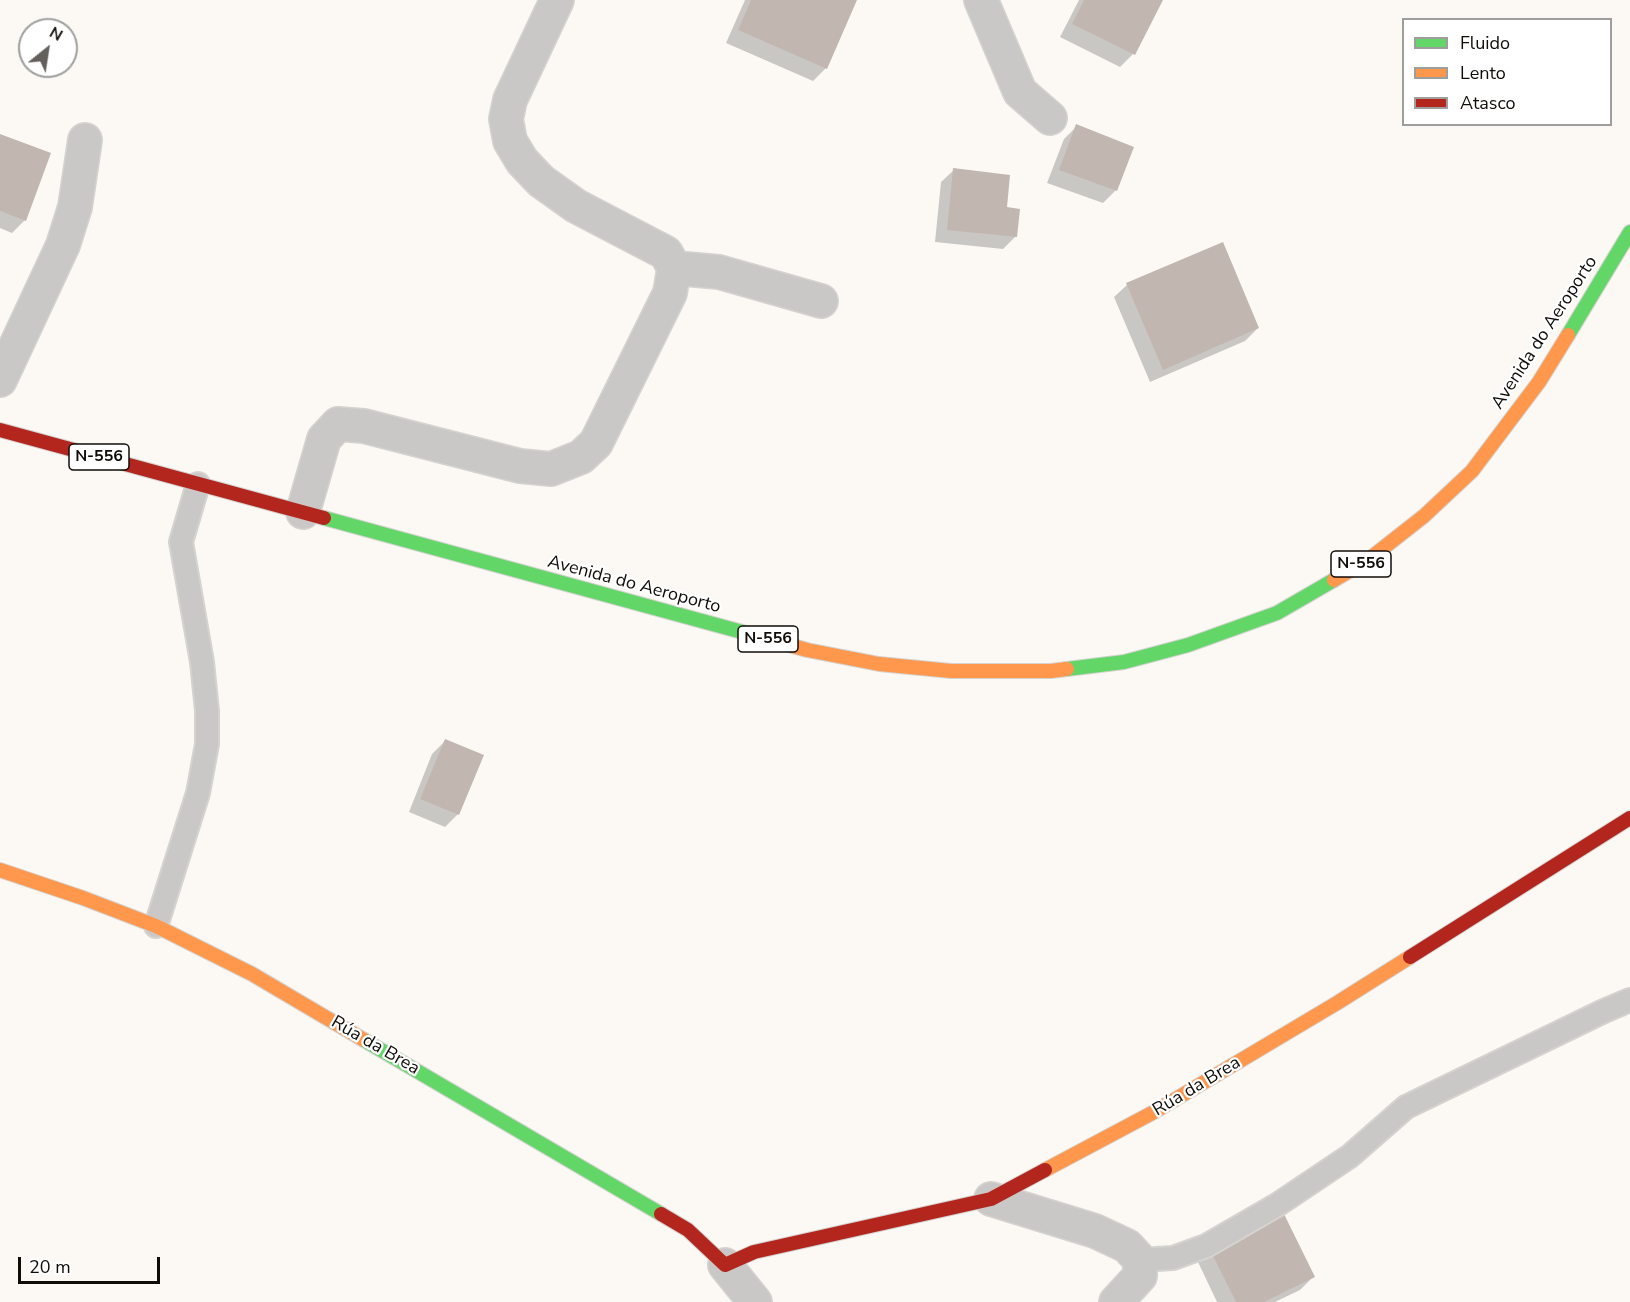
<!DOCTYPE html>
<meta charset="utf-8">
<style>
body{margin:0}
#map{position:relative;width:1630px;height:1302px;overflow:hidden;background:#fcf9f5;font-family:"Nunito Sans",sans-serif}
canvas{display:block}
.legend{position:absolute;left:1402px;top:18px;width:210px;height:108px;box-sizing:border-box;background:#fff;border:2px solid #9f9e9d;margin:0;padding:8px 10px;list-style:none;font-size:18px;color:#100d09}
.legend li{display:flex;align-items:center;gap:12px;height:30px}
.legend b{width:30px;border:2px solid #9f9e9d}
.north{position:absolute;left:18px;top:18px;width:60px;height:60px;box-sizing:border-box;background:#fff;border:2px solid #9f9e9d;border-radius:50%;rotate:30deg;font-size:16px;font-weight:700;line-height:24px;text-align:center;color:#100d09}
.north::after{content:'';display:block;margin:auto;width:21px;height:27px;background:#63605c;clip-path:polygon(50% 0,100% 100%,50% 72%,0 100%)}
.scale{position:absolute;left:18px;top:1257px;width:142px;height:27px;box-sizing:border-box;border:3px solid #100d09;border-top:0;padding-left:8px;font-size:18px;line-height:21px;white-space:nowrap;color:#100d09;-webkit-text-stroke:4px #fff;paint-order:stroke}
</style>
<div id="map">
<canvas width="1630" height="1302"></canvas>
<ul class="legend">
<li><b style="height:8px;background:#63d668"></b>Fluido</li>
<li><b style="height:8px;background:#ff974d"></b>Lento</li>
<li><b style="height:8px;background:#b3261e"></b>Atasco</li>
</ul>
<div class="north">N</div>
<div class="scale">20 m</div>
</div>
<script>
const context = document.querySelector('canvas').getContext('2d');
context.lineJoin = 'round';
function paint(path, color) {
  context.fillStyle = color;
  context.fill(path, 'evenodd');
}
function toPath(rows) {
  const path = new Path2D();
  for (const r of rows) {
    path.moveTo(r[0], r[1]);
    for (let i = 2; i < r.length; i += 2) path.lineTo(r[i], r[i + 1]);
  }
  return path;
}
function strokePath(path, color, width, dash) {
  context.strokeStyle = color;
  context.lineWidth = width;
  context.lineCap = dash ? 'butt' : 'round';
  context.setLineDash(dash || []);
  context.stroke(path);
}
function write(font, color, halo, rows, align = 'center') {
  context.font = font + ' "Nunito Sans",sans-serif';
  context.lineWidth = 4.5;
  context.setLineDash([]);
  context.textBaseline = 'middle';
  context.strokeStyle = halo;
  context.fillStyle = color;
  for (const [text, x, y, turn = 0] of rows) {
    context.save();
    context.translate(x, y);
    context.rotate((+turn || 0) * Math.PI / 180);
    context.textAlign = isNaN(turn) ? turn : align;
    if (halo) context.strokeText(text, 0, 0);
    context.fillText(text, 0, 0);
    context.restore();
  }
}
paint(toPath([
 [745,0,855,0,826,68,813,81,726,43],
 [1079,0,1161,0,1133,54,1120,67,1060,37],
 [1077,126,1132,148,1115,191,1103,203,1047,183,1064,139],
 [0,136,25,220,12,233,0,228],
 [954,170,1005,209,1016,236,1003,249,935,242,941,182],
 [1127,285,1258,328,1245,341,1150,382,1114,297],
 [445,741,458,814,445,827,409,812,432,754],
 [1210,1249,1313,1277,1300,1290,1275,1302,1217,1302,1198,1262]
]), '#0003');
paint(toPath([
 [751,0,857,0,827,69,738,30],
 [1084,0,1163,0,1135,55,1072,24],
 [1076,124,1134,147,1117,191,1059,170],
 [0,134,51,153,26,221,0,211],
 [953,168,1010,175,1007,207,1020,209,1017,237,947,230],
 [1223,242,1259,328,1163,370,1126,283],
 [445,739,484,755,459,815,420,799],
 [1283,1212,1315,1277,1264,1302,1236,1302,1209,1248]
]), '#c1b6b0');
const lane = toPath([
 [156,926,198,793,207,744,207,711,202,662,181,542,198,484],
 [1140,1260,1173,1258,1206,1246,1277,1205,1350,1156,1406,1107,1604,1011,1630,1000]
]);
const street = toPath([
 [981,0,1020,92,1050,118],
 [674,268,719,272,821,301],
 [0,380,63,245,75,207,85,140],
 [303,512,324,439,338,424,364,426,520,466,551,469,581,457,596,443,670,293,674,268,666,253,576,206,541,181,522,161,510,141,506,119,510,100,557,0],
 [991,1199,1095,1231,1127,1246,1140,1260,1140,1276,1116,1302],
 [725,1265,755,1302]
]);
const fast = toPath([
 [1568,335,1630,232],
 [324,518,757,636],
 [1067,669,1124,662,1188,645,1277,613,1334,580],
 [364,1040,661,1214]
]);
const slow = toPath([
 [1334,580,1368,560,1424,516,1472,471,1539,382,1568,335],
 [757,636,807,650,879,664,951,671,1051,671,1067,669],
 [0,870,83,898,156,926,252,974,364,1040],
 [1045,1170,1154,1112,1337,1003,1410,957]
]);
const jam = toPath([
 [0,430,324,518],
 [1410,957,1630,818],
 [661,1214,688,1230,725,1265,754,1252,991,1199,1045,1170]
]);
strokePath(lane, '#d5d3d0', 26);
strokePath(street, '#d5d3d0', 36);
strokePath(fast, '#d5d3d0', 16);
strokePath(slow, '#d5d3d0', 16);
strokePath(jam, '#d5d3d0', 16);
strokePath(lane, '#cac8c7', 22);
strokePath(street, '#cac8c7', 33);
strokePath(fast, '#63d668', 14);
strokePath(slow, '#ff974d', 14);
strokePath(jam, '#b3261e', 14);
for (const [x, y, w] of [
 [99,457,60],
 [1361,564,60],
 [768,639,60]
]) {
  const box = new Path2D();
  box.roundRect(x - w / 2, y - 13, w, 26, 4.5);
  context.fillStyle = '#fff';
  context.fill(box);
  strokePath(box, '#100d09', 1.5);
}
write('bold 16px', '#100d09', null, [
 ["N-556",99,457],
 ["N-556",1361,564],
 ["N-556",768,639]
]);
write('18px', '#100d09', '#fff', [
 ["Avenida do Aeroporto",1545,333,-57],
 ["Avenida do Aeroporto",634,585,15],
 ["Rúa da Brea",375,1046,30],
 ["Rúa da Brea",1197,1087,-31]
]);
</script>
